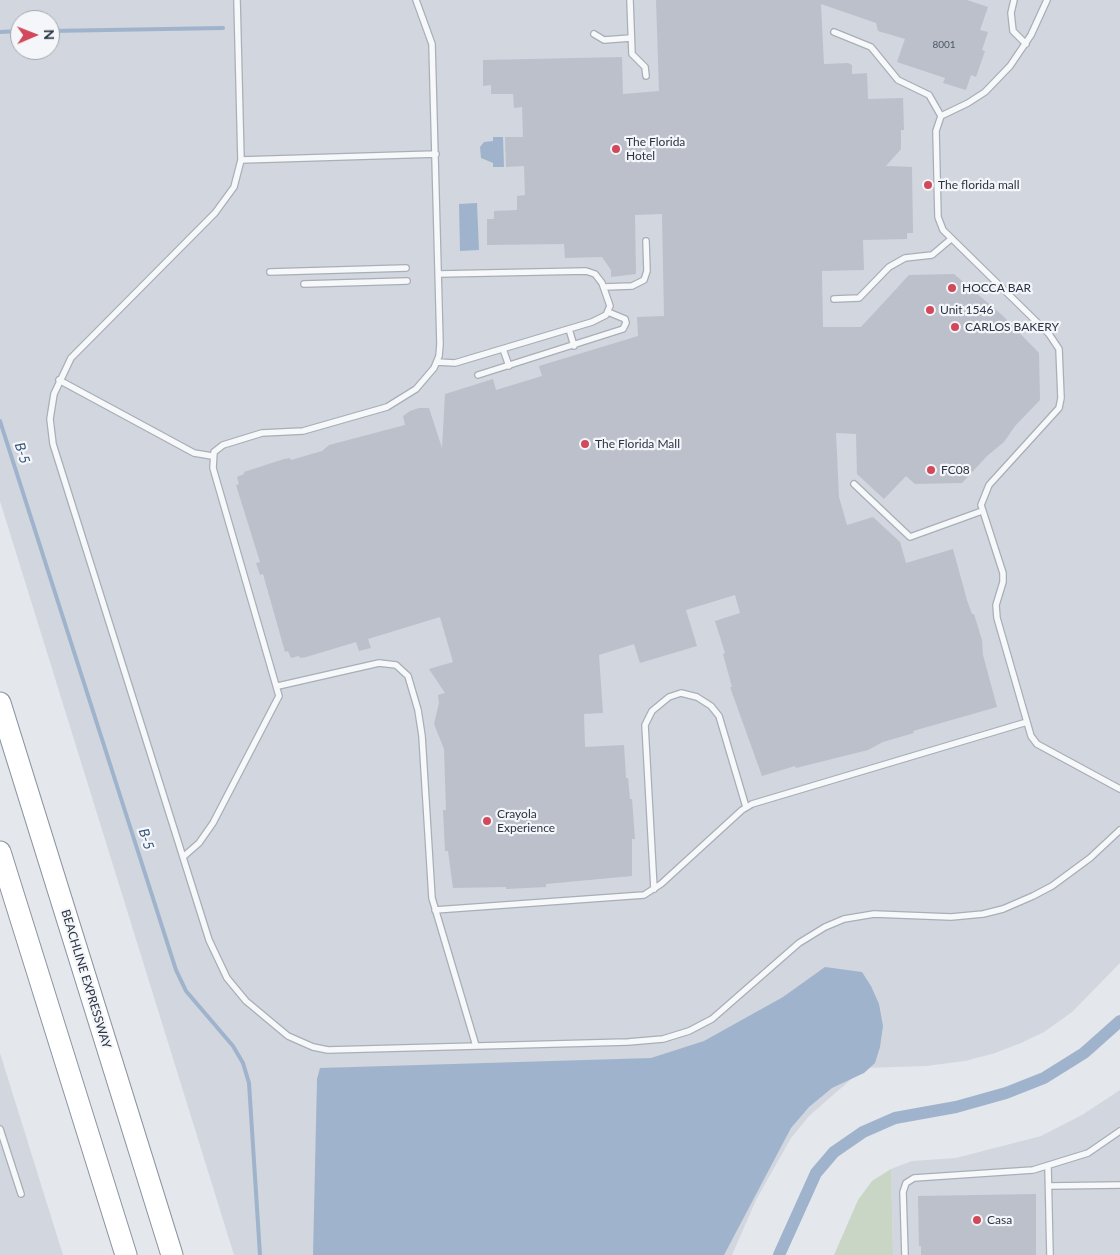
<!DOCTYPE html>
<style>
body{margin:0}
#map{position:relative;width:1120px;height:1255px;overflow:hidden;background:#e4e7ec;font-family:Lato,sans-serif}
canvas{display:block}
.north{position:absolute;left:10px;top:10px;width:50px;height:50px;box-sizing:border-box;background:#f4f6f9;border:1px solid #a4a8b1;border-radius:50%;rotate:89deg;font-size:14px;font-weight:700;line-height:20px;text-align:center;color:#2b3445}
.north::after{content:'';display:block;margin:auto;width:18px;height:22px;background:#d1495b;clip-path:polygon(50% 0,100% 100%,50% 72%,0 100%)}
</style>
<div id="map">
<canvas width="1120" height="1255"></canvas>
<div class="north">N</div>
</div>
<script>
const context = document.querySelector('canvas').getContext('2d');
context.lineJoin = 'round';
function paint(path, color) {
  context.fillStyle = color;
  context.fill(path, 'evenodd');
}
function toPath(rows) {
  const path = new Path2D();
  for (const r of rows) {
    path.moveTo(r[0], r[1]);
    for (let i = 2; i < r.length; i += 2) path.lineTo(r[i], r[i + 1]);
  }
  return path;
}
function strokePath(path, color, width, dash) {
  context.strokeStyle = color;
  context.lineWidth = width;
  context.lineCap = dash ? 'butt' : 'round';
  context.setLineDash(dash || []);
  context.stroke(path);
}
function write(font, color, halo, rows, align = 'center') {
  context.font = font + ' Lato,sans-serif';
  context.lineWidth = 4.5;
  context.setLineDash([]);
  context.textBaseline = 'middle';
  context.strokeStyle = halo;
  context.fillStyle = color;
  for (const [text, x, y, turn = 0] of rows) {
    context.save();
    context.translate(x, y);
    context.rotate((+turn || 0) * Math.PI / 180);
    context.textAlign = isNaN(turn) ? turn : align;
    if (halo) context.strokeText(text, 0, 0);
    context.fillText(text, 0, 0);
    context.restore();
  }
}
paint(toPath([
 [0,0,1120,0,1120,963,1072,1012,1044,1032,1021,1043,995,1053,965,1061,926,1066,864,1068,809,1116,791,1138,756,1200,732,1255,234,1255,0,501],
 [20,20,50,20,50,50,20,50],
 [0,1053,63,1255,0,1255],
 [1120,1090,1120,1255,893,1255,891,1169,912,1161,956,1158,1041,1136,1082,1115]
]), '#d2d6de');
paint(toPath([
 [891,1169,893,1255,834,1255,858,1200,872,1181]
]), '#c9d6c5');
paint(toPath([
 [493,137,503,137,504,167,493,167,493,163,481,158,480,147,484,142,493,141],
 [477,203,479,250,460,251,459,204],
 [825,967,862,972,871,986,879,1004,883,1026,880,1047,875,1063,864,1073,832,1088,809,1107,791,1128,724,1255,313,1255,317,1079,320,1068,651,1058,704,1041,783,997]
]), '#9fb4cc');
strokePath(toPath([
 [50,31,223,28],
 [0,32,20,31],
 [0,421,176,970,186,991,233,1046,243,1063,249,1083,260,1255]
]), '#9fb4cc', 4);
strokePath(toPath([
 [779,1255,816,1173,834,1152,863,1132,895,1118,956,1107,1006,1093,1044,1078,1084,1053,1120,1021]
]), '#9fb4cc', 12);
paint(toPath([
 [656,0,967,0,988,7,980,30,988,32,982,50,985,51,976,77,971,75,966,90,943,83,945,78,897,62,905,39,878,31,876,23,821,4,824,64,848,63,852,65,852,74,867,73,868,99,903,98,904,130,901,130,901,149,886,166,912,167,913,233,907,233,907,239,863,240,864,270,822,271,823,327,861,327,909,275,954,274,1002,315,1039,353,1040,400,1015,426,1004,442,987,456,962,483,915,484,906,476,884,499,857,474,856,434,836,433,839,497,847,525,873,517,900,542,906,563,953,549,967,600,972,614,974,614,982,640,983,655,997,707,913,731,914,733,883,742,868,750,796,768,795,766,762,776,730,687,732,687,723,654,725,653,715,621,740,613,735,595,686,610,697,646,640,663,634,644,599,655,603,713,584,714,585,747,624,745,626,778,628,778,630,799,632,799,635,839,632,839,632,876,546,884,546,887,506,889,506,887,453,888,448,851,445,851,443,810,446,810,444,749,434,724,439,703,438,695,445,693,429,669,453,662,440,617,368,639,371,648,359,651,356,642,306,657,300,658,299,656,291,658,288,651,285,652,263,574,260,575,256,563,260,562,236,485,239,484,237,477,244,474,244,472,284,459,290,458,291,460,322,451,329,445,405,425,403,416,410,411,419,408,429,408,442,448,445,394,493,379,496,390,542,376,539,366,638,336,637,317,664,316,662,214,635,215,636,274,611,277,611,270,602,257,565,258,564,244,487,245,487,219,494,219,494,211,517,210,517,196,525,195,524,166,506,167,505,137,523,137,522,107,514,108,513,94,491,94,491,85,483,86,483,60,622,57,623,94,659,91],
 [1036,1194,1036,1255,921,1255,921,1246,919,1246,918,1196]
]), '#bbc0ca');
const lane = toPath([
 [237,0,241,160,234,187,215,213,71,358,54,394,50,419,53,444,209,940,227,978,246,1001,288,1036,313,1047,328,1050,628,1042,663,1039,689,1031,712,1019,799,943,825,927,844,919,874,914,951,917,983,914,1003,909,1033,896,1052,886,1090,858,1120,830],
 [630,0,632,54,645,67,646,76],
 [1014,0,1011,13,1013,31,1026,44],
 [834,32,871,47,898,80,929,95,941,116],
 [594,34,604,40,631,38],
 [241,160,436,154],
 [270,272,406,268],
 [304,284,407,281],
 [604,287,632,286,644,280,647,271,646,241],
 [834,299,859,298,889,267,905,258,932,255,951,239],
 [569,329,574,346],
 [503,349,509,366],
 [437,362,455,363,592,322,606,315,610,306,602,283,595,274,586,271,439,274],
 [478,375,623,329,626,323,625,319,608,312],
 [59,380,194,453,212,456],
 [854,484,910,537,982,511],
 [278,686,379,663,396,665,408,676,418,710,422,736,432,898,476,1046],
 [1027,722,997,618,996,605,1003,582,1003,573,981,505,989,485,1059,408,1061,398,1059,349,1049,334,943,230,938,217,936,131,941,116,968,103,985,92,1010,66,1031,35,1047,0],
 [183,857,199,843,213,823,279,696,213,468,214,452,223,445,262,433,303,431,387,407,416,389,434,368,439,356,440,344,432,44,416,0],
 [654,889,645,725,652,711,669,697,681,693,697,697,711,706,719,716,746,807],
 [435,910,644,895,661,884,742,810,752,804,1027,722,1031,736,1037,744,1120,789],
 [0,1129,21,1194],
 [1048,1166,1050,1255],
 [1050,1186,1120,1185],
 [905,1255,903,1192,906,1183,914,1178,1033,1170,1088,1153,1120,1131]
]);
const highway = toPath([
 [0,703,172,1255],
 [0,852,126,1255]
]);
strokePath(lane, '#a9aeb7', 8);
strokePath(highway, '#8b94a3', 23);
strokePath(lane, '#f7f8fa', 5.5);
strokePath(highway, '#fff', 21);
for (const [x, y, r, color] of [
 [616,149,5,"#d1495b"],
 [928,185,5,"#d1495b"],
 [952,288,5,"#d1495b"],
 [930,310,5,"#d1495b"],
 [955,327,5,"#d1495b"],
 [585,444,5,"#d1495b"],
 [931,470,5,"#d1495b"],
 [487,821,5,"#d1495b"],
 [977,1220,5,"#d1495b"]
]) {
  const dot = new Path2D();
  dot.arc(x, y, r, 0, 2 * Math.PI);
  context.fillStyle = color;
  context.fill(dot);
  strokePath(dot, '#f4f6f9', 2);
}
write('10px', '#4f5766', null, [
 ["8001",944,45]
]);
write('12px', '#2b3445', '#f4f6f9', [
 ["The Florida",626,142],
 ["Hotel",626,156],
 ["The florida mall",938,185],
 ["HOCCA BAR",962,288],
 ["Unit 1546",940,310],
 ["CARLOS BAKERY",965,327],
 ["The Florida Mall",595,444],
 ["FC08",941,470],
 ["Crayola",497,814],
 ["Experience",497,828],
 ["Casa",987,1220]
], 'left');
write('12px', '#2b3445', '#f4f6f9', [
 ["BEACHLINE EXPRESSWAY",86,979,73]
]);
write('italic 14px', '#34527a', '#f4f6f9', [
 ["B-5",22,453,72],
 ["B-5",146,839,72]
]);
</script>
